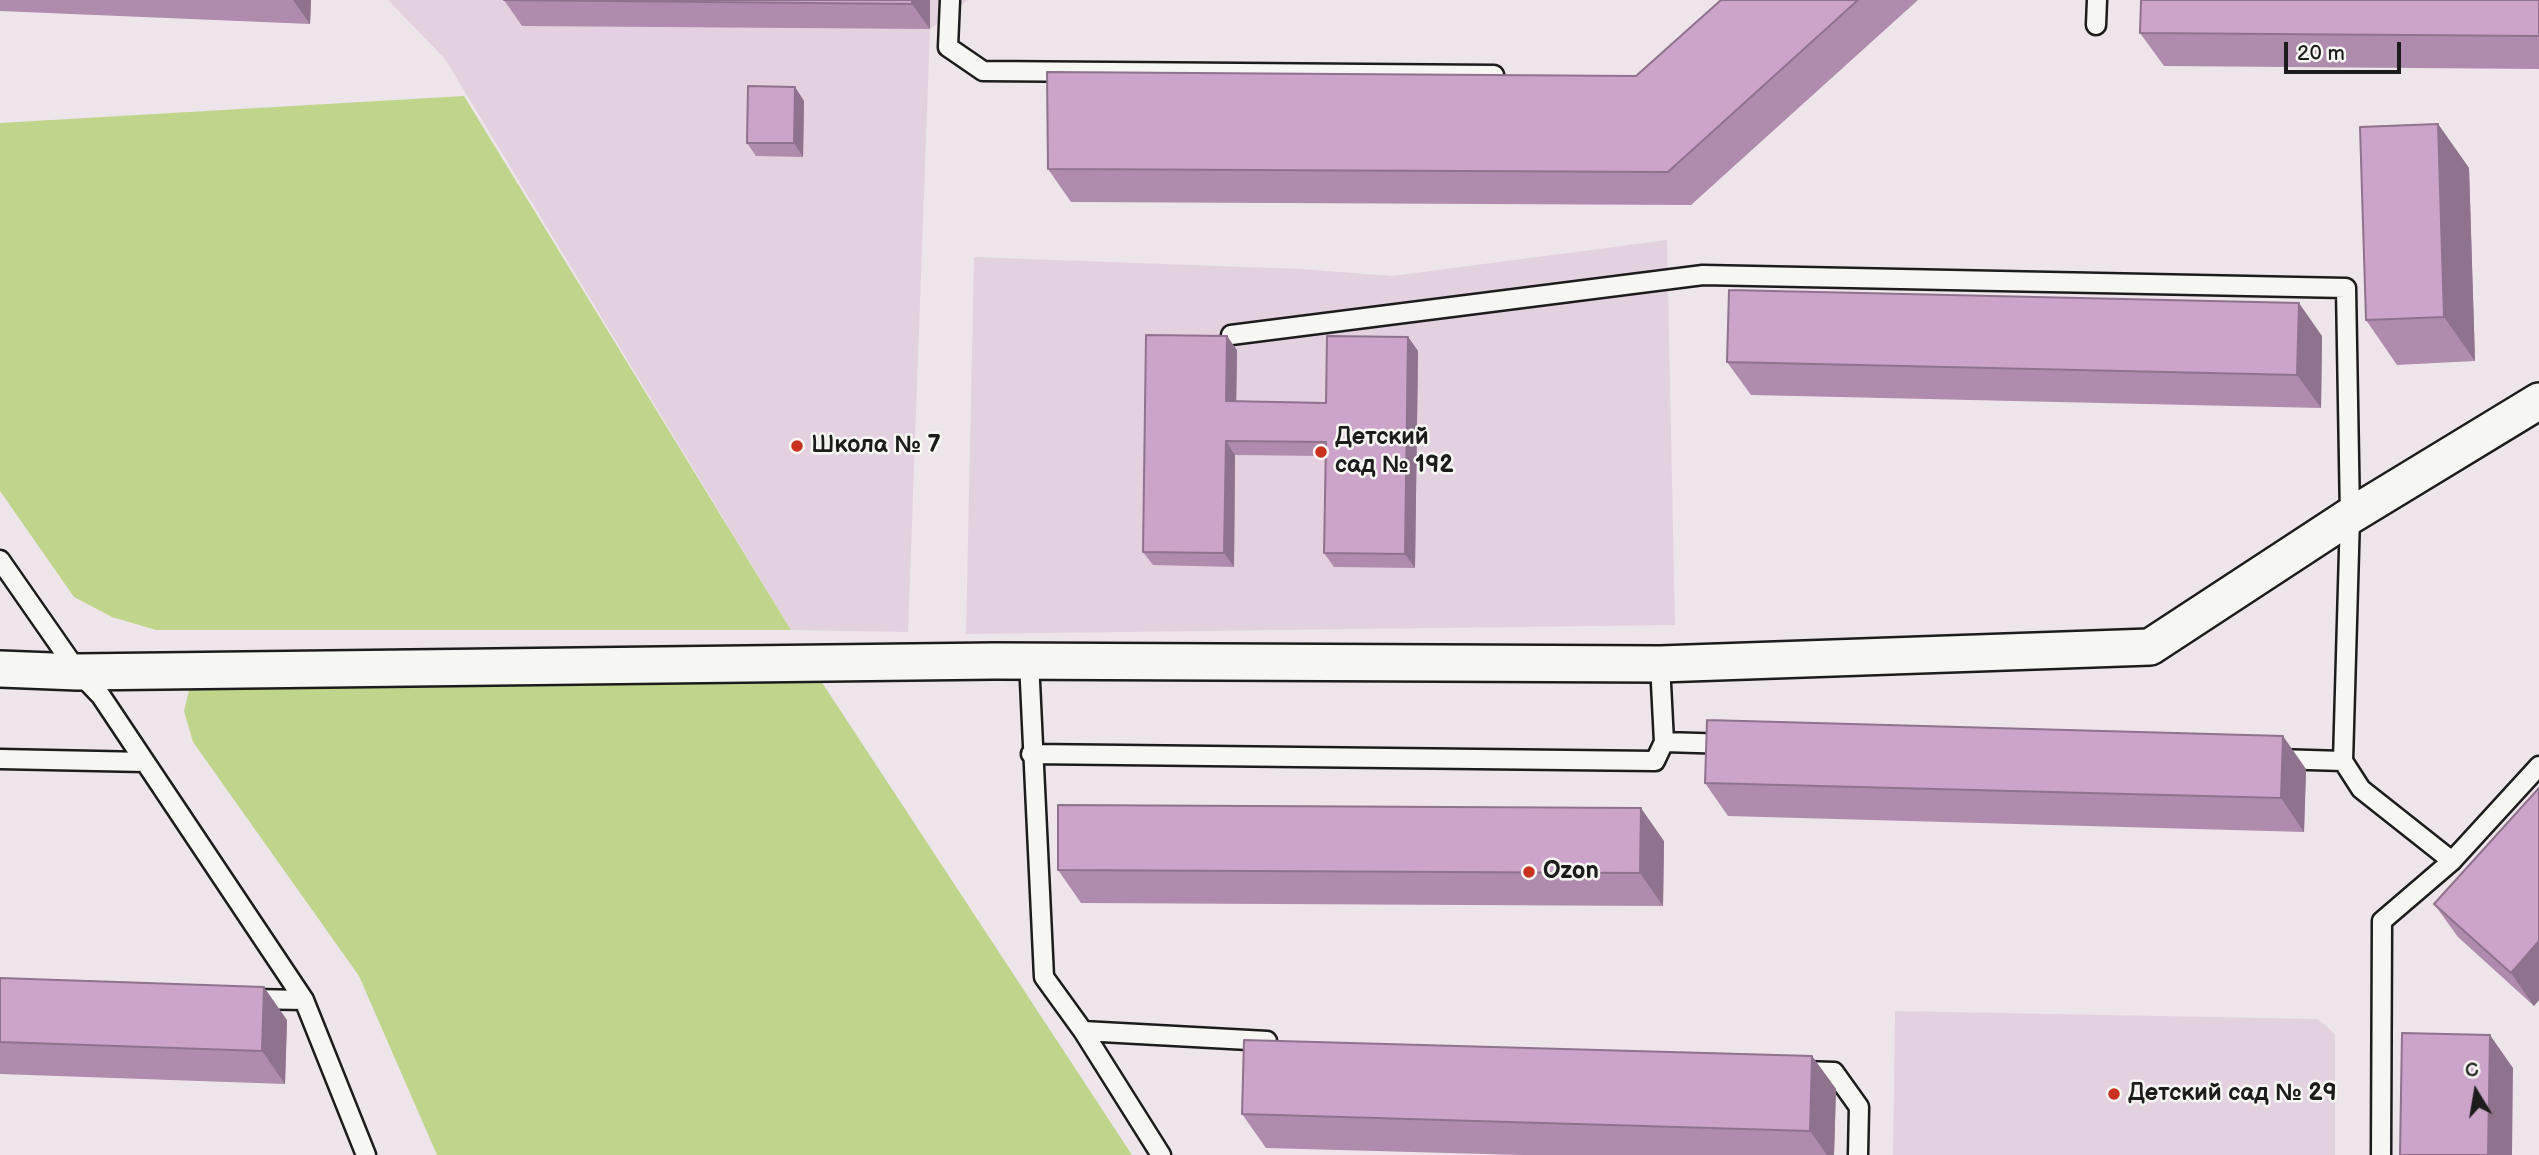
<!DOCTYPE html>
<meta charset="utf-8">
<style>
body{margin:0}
#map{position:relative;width:2539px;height:1155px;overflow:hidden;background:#eee5ea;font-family:"Balsamiq Sans",sans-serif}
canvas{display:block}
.north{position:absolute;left:2441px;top:1057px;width:70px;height:70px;-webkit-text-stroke:5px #f6f6f2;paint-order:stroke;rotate:349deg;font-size:19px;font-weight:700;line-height:28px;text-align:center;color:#1c1c1c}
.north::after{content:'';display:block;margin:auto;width:24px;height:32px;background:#1c1c1c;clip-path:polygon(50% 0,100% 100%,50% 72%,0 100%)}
.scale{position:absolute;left:2284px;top:42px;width:117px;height:32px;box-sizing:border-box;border:4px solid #1c1c1c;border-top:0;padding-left:9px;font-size:21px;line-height:24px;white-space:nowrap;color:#1c1c1c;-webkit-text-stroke:5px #f6f6f2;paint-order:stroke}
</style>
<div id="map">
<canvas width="2539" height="1155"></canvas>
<div class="north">С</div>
<div class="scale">20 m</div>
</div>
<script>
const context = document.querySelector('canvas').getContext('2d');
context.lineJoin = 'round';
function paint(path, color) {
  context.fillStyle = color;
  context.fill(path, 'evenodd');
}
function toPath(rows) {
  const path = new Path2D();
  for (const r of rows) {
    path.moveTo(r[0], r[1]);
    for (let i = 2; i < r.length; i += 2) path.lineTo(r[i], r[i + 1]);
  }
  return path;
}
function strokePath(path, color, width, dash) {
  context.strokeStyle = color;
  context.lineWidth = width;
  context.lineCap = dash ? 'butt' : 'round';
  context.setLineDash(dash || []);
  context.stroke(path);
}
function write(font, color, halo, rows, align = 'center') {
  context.font = font + ' "Balsamiq Sans",sans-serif';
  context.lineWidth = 5;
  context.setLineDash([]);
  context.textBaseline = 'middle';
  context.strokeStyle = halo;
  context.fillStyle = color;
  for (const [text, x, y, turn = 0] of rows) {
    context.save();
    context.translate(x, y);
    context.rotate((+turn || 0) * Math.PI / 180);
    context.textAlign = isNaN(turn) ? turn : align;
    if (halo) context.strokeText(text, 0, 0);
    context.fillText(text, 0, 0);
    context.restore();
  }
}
paint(toPath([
 [388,0,968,0,930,29,908,632,791,630,445,59],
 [1667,240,1675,625,966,634,974,257,1301,269,1392,276],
 [1895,1011,2318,1019,2335,1034,2335,1155,1893,1155]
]), '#e4d1e0');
paint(toPath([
 [464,96,791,630,156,630,112,617,74,597,0,491,0,123],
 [821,681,1132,1155,437,1155,359,976,193,742,184,711,191,682]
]), '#bed58b');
const service = toPath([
 [950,0,948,47,983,71,1494,75],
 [2096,25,2097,0],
 [1231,335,1703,275,2346,288,2350,516,2343,761],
 [0,560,78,672,101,696,304,1000,366,1155],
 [1029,661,1044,977,1083,1031,1161,1155],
 [1664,742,1730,744],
 [1031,754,1655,761,1664,742,1660,664],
 [0,759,145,762],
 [2276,759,2343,761,2361,789,2452,861],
 [252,999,304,1000],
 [1083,1031,1267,1041],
 [1802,1071,1834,1072,1859,1107,1858,1155],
 [2381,1155,2382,921,2452,861,2539,766]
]);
const minor = toPath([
 [0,669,78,672,995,661,1660,664,2150,647,2350,516,2539,401]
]);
strokePath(service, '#1c1c1c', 23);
strokePath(minor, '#1c1c1c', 40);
strokePath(service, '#f6f6f2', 18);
strokePath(minor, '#f6f6f2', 35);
paint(toPath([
 [0,0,311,0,310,24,0,11],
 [504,0,930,0,930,29,522,26],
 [1721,0,1918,0,1691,205,1071,202,1048,169,1636,76],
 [2539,0,2539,69,2164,66,2140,33],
 [795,87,804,101,803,157,756,156,747,143],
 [2438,124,2469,168,2475,361,2397,365,2366,320],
 [2322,336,2321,408,1751,395,1727,362],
 [1408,337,1418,351,1415,568,1334,567,1324,553,1326,456,1235,455,1234,567,1153,565,1143,552,1237,350,1236,402,1326,403],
 [2306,769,2304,832,1728,816,1705,783],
 [2539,788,2539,1000,2534,1006,2458,937,2434,904],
 [1664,841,1663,906,1081,903,1058,870],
 [0,978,287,1020,285,1084,0,1074],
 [1812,1056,1836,1089,1834,1155,1522,1155,1266,1148,1242,1114]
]), '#af8cad');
paint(toPath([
 [293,0,311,0,310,24],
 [912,0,930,0,930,29,912,4],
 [795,87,804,101,803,157,794,143],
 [2438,124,2469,168,2475,361,2444,317],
 [2299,303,2322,336,2321,408,2297,375],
 [1227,336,1237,350,1236,415,1226,401],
 [1408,337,1418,351,1415,568,1405,554],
 [1226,441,1235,455,1234,567,1224,553],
 [2283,736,2306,769,2304,832,2281,798],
 [1641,808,1664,841,1663,906,1640,873],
 [2539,941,2539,1000,2534,1006,2511,973],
 [264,987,287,1020,285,1084,262,1051],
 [2490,1035,2513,1068,2512,1155,2488,1155],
 [1812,1056,1836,1089,1834,1155,1827,1155,1810,1131]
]), '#8f728d');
const building = toPath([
 [504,0,912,0,912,4,504,0],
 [1721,0,1858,0,1668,172,1048,169,1047,72,1636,76,1721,0],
 [2141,0,2539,0,2539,36,2140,33,2141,0],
 [748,86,795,87,794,143,747,143,748,86],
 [2438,124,2444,317,2366,320,2360,127,2438,124],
 [1729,290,2299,303,2297,375,1727,362,1729,290],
 [1146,335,1227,336,1226,401,1326,403,1327,336,1408,337,1405,554,1324,553,1326,442,1226,441,1224,553,1143,552,1146,335],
 [1707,720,2283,736,2281,798,1705,783,1707,720],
 [2539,788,2539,941,2511,973,2434,904,2539,788],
 [1058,805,1641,808,1640,873,1058,870,1058,805],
 [0,978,264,987,262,1051,0,1042,0,978],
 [2402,1033,2490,1035,2488,1155,2400,1155,2402,1033],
 [1244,1040,1812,1056,1810,1131,1242,1114,1244,1040]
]);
paint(building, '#cca3c9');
strokePath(building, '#8f728d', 2);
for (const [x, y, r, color] of [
 [797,446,7,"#c8321e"],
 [1321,452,7,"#c8321e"],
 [1529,872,7,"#c8321e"],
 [2114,1094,7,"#c8321e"]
]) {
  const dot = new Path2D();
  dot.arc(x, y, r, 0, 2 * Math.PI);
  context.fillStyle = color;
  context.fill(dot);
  strokePath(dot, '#f6f6f2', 2.5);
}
write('bold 24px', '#1c1c1c', '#f6f6f2', [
 ["Детский",1335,438],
 ["сад № 192",1335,466],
 ["Школа № 7",811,446],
 ["Ozon",1543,872],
 ["Детский сад № 29",2128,1094]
], 'left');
</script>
